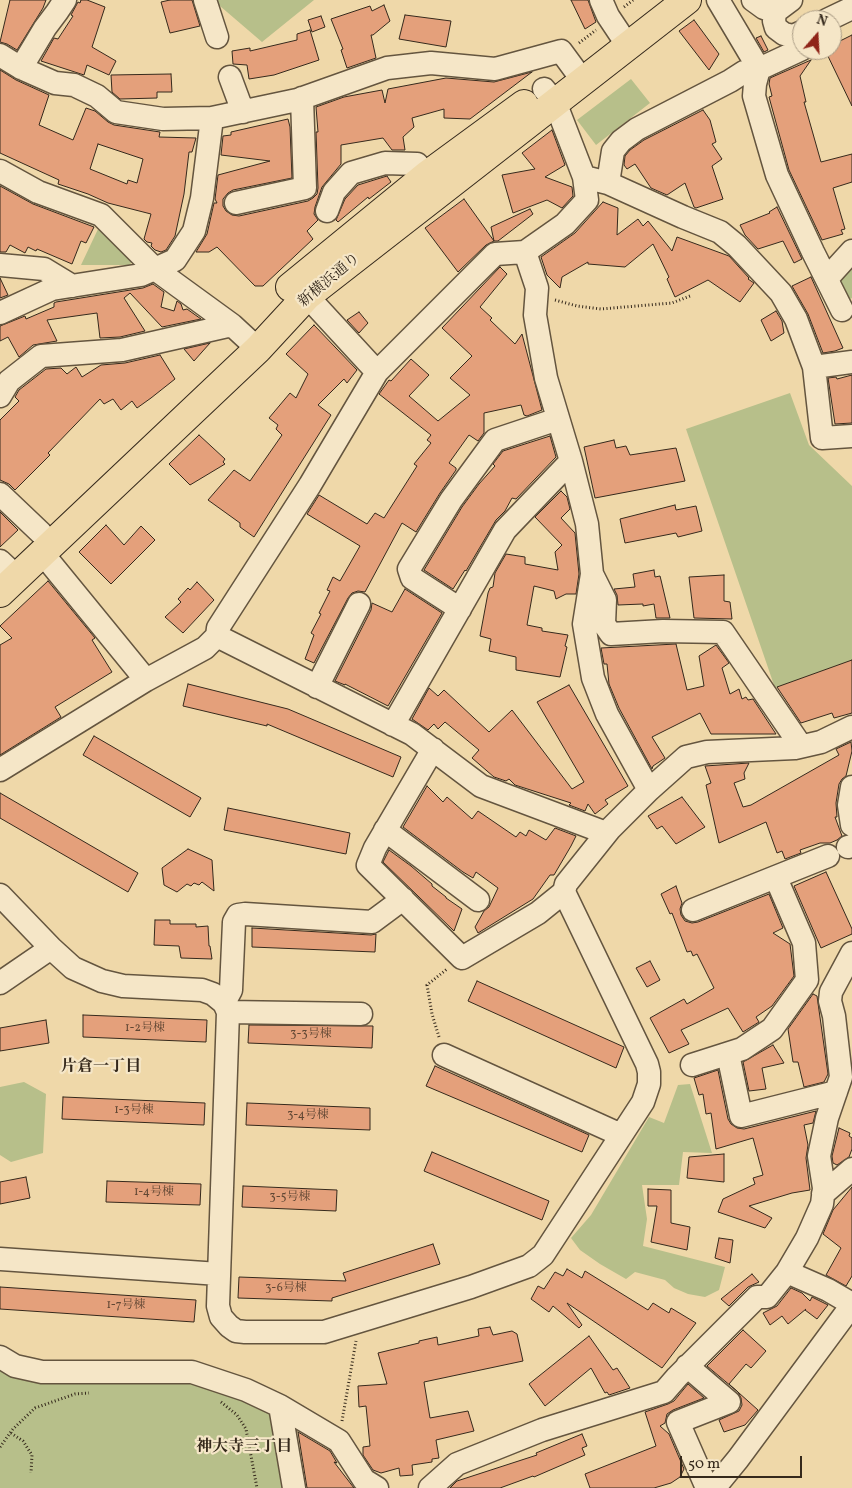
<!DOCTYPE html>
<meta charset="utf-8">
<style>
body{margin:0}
#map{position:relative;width:852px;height:1488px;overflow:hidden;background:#efd8a9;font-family:Vollkorn,serif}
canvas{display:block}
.north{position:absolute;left:792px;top:10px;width:50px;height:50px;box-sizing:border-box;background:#f5e6c7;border:1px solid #a89a83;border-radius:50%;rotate:19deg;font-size:14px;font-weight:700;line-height:20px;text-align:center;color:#35291c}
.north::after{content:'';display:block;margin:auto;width:18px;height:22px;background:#8f2418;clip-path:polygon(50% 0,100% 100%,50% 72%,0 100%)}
.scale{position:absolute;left:680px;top:1456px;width:122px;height:22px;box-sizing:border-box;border:2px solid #35291c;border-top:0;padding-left:6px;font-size:15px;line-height:18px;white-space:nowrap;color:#35291c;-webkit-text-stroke:4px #f5e6c7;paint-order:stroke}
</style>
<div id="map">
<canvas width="852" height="1488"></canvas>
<div class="north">N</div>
<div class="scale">50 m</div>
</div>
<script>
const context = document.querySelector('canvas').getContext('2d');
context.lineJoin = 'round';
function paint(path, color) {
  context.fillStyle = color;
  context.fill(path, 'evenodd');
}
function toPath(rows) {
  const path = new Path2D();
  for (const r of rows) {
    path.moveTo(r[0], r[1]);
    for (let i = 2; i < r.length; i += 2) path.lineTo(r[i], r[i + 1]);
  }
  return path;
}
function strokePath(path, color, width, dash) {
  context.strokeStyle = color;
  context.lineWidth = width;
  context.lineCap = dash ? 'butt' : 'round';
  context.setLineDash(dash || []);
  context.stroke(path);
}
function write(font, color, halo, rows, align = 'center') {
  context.font = font + ' Vollkorn,"Noto Serif JP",serif';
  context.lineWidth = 4.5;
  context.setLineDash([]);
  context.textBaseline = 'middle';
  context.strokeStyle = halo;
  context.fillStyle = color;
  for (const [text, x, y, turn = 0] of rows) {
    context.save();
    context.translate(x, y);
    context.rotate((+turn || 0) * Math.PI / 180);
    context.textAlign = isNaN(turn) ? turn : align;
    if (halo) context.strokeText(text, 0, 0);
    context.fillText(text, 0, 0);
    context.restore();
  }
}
paint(toPath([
 [213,0,314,0,262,42],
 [631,79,650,103,596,145,577,120],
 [99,227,134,256,130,265,81,265],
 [852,261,852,298,843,302,834,280],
 [790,393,809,445,852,486,852,660,775,688,686,429],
 [24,1082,46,1094,43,1153,11,1162,0,1155,0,1087],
 [690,1084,712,1153,683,1152,679,1185,642,1185,647,1219,643,1246,725,1267,719,1290,705,1297,688,1294,674,1288,665,1280,635,1272,626,1279,600,1264,580,1250,571,1238,591,1215,649,1117,664,1123,678,1085],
 [0,1366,191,1378,269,1407,284,1488,0,1488]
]), '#b7bf8a');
const building = toPath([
 [10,0,46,0,43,8,17,50,7,44,0,42,10,0],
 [81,0,87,0,105,7,92,47,116,61,109,75,87,65,84,75,41,61,54,38,58,39,73,16,71,15,78,2,80,3,81,0],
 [170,0,192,0,200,26,170,33,161,2,170,0],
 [571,0,588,0,596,22,585,29,571,0],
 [384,5,390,21,373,35,371,35,376,58,347,68,341,50,343,49,331,19,370,6,372,11,384,5],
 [405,15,451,21,446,47,399,39,405,15],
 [321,16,325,27,312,32,308,20,321,16],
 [694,20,719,54,709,70,679,31,694,20],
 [310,30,319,60,274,75,249,79,247,65,233,64,232,51,250,48,250,51,297,40,297,34,310,30],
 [852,35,852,106,825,50,832,50,832,45,852,35],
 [761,36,768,50,764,52,756,38,761,36],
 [811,60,800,76,806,102,804,102,821,162,852,154,852,182,833,188,845,229,841,230,843,234,822,240,789,170,769,97,772,96,769,84,770,78,811,60],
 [0,70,16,80,49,95,39,125,73,140,86,108,95,111,108,122,114,125,160,132,159,137,196,138,192,152,189,152,184,194,175,236,166,250,161,252,155,250,151,246,152,243,147,242,144,239,151,214,108,203,88,194,58,184,59,180,0,153,0,70],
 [98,144,143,159,137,183,128,180,127,184,90,169,98,144],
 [532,72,470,119,444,118,444,109,412,118,414,127,403,137,405,150,392,150,383,138,341,145,341,164,322,187,315,207,314,214,318,220,307,231,313,239,263,286,255,286,217,247,209,252,196,252,207,234,214,203,217,203,215,199,218,175,270,161,221,155,223,136,231,135,231,132,288,119,290,127,292,178,233,190,228,193,223,199,223,206,226,211,232,215,239,216,308,201,313,198,317,194,318,188,316,132,318,132,316,107,344,97,382,90,385,103,388,89,446,78,494,82,532,72],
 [171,74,172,92,157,92,157,98,120,99,112,92,111,75,171,74],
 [703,110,710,120,716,142,712,144,722,159,712,166,723,199,696,208,694,207,685,183,667,195,651,188,635,164,627,169,624,165,625,156,630,150,644,140,703,110],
 [552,130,565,165,545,177,572,187,573,196,562,208,547,200,513,213,502,175,535,169,522,153,552,130],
 [387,176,391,182,369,199,368,197,338,222,336,220,345,199,358,185,387,176],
 [0,186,33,204,94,227,86,243,81,241,72,264,37,249,36,251,28,247,25,253,10,245,6,252,0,252,0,186],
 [464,199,494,241,486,245,458,272,425,228,464,199],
 [603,202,618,208,617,235,638,219,643,226,648,221,672,251,677,237,729,256,749,278,748,279,754,283,740,302,708,280,675,297,667,279,669,277,653,244,625,267,588,264,588,262,562,277,560,288,547,275,541,257,575,233,603,202],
 [777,207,802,259,794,263,783,241,758,249,745,235,740,225,770,213,769,212,777,207],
 [530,209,533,214,498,241,494,241,491,227,530,209],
 [500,267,507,274,480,307,492,318,490,320,515,344,522,334,542,410,527,416,524,415,521,405,484,413,484,433,478,441,469,435,449,463,456,468,456,470,440,493,416,532,402,523,365,592,358,591,352,593,348,598,314,663,305,659,314,635,311,633,321,614,319,613,330,591,327,590,333,577,340,581,360,546,307,514,319,495,367,524,375,513,384,518,417,466,414,464,431,443,427,440,431,435,379,394,389,380,391,381,411,359,429,375,409,396,438,421,470,395,450,378,472,356,442,328,500,267],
 [811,277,843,348,835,351,823,353,808,314,792,286,811,277],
 [0,278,8,295,0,298,0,278],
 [153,284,164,292,161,307,174,311,177,301,181,304,183,310,187,309,201,319,162,327,130,293,124,298,145,331,120,337,100,338,97,313,47,320,57,341,33,345,19,357,8,337,0,341,0,326,25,316,26,319,54,307,54,303,56,302,143,288,153,284],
 [776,311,782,321,784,333,771,341,761,320,776,311],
 [359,312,368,323,359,333,347,320,359,312],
 [314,325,357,370,347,383,344,379,318,405,331,415,254,537,240,527,240,523,208,500,234,470,250,481,282,435,276,429,278,425,269,418,290,393,296,398,308,374,286,354,314,325],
 [210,343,194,361,184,349,210,343],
 [160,355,175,379,151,398,137,408,132,401,121,410,113,399,104,404,100,399,48,453,50,455,15,490,9,484,0,480,0,420,19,401,15,397,19,390,46,369,61,368,67,374,76,367,82,377,101,365,125,363,160,355],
 [852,375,852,423,835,424,828,378,836,377,837,379,852,375],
 [199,435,225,459,223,462,225,464,190,485,169,464,199,435],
 [550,436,556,457,516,499,512,498,505,511,496,520,466,571,465,570,453,589,424,570,462,507,479,484,495,466,493,464,503,451,550,436],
 [614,440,616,448,626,446,630,455,676,448,685,481,595,498,584,447,614,440],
 [561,491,567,497,570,509,561,518,575,533,579,574,576,594,566,594,556,599,554,591,534,586,527,625,542,628,542,631,568,635,565,646,567,647,560,677,516,670,516,657,489,651,491,639,480,636,488,593,490,588,493,587,495,573,506,554,525,557,525,564,558,570,555,552,562,545,535,517,561,491],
 [675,505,676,510,696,506,702,531,678,537,676,533,625,543,620,519,675,505],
 [0,512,18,530,0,547,0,512],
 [106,525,124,545,141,526,155,540,111,584,79,552,106,525],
 [654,570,655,577,660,576,661,580,670,618,656,618,654,604,643,606,643,604,618,605,617,595,614,589,635,587,633,574,654,570],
 [724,575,724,601,730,602,732,619,694,618,689,577,724,575],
 [48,581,95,638,92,640,112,672,55,707,61,717,0,755,0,645,12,638,0,626,48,581],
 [197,582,214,600,183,633,165,617,181,602,178,599,188,588,190,590,197,582],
 [405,589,442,613,388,706,345,684,345,685,335,681,371,610,372,603,392,612,405,589],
 [676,644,687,690,704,686,699,656,716,645,729,663,722,668,730,694,739,689,742,699,746,697,748,700,753,699,776,734,711,734,700,713,652,737,665,758,653,766,652,769,619,708,609,684,607,664,604,664,601,648,676,644],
 [852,660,852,713,834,718,832,713,801,723,777,687,852,660],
 [188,684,288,709,401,757,393,777,267,724,267,726,183,706,188,684],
 [569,685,628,786,605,800,608,804,595,814,588,804,585,811,569,805,571,803,515,785,509,779,506,781,494,777,472,758,479,750,445,722,438,729,434,724,428,730,412,719,429,688,438,696,444,690,489,732,512,710,572,789,584,782,537,702,569,685],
 [94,736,201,798,190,817,83,755,94,736],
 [851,742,852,751,846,776,842,779,839,784,836,803,837,817,835,817,842,836,837,840,830,843,820,843,800,850,801,853,785,859,782,851,777,853,766,822,719,843,706,785,711,783,705,766,749,763,744,773,745,779,734,783,743,807,751,805,839,755,836,749,851,742],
 [427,786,443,802,447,797,472,819,478,811,516,837,520,832,526,836,529,830,546,840,555,828,576,836,571,846,554,875,550,875,533,899,478,933,475,927,484,911,489,907,498,888,476,872,473,878,463,872,403,827,427,786],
 [0,793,138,873,128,892,0,818,0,793],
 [682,797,705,827,676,844,662,826,657,829,648,816,682,797],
 [228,808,350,833,346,854,224,830,228,808],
 [188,849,212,860,214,891,202,882,199,885,194,883,191,886,187,884,177,892,164,885,162,868,188,849],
 [389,850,411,866,432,884,432,886,446,897,446,898,462,909,454,931,383,862,389,850],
 [826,872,852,929,852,934,821,948,794,886,826,872],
 [676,886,682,903,680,909,681,915,685,921,692,923,698,922,769,894,783,928,773,933,790,944,794,976,772,1006,756,1017,759,1022,743,1032,728,1008,681,1030,689,1044,669,1053,650,1018,684,999,687,1004,714,988,697,954,693,956,691,951,687,952,672,913,670,914,661,894,676,886],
 [155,920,170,920,170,924,196,924,196,927,208,926,209,946,210,946,212,959,181,958,179,946,154,945,155,920],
 [252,928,371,935,376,934,375,952,252,947,252,928],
 [650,961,660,980,647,987,636,968,650,961],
 [477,981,624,1047,616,1068,468,1001,477,981],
 [813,994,817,996,828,1074,824,1082,804,1087,798,1062,793,1062,788,1029,813,994],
 [83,1015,207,1020,206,1042,83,1037,83,1015],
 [46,1020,49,1043,0,1051,0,1028,46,1020],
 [249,1025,373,1026,372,1048,248,1043,249,1025],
 [773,1045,784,1063,762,1068,766,1089,749,1091,743,1062,773,1045],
 [435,1066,589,1135,582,1152,426,1086,435,1066],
 [718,1070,728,1119,731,1124,737,1128,744,1129,816,1111,813,1123,804,1125,808,1145,806,1158,810,1190,792,1193,749,1206,772,1218,765,1228,718,1212,723,1199,755,1184,753,1178,763,1175,753,1138,716,1149,711,1113,706,1114,703,1094,699,1095,694,1078,718,1070],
 [63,1097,205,1103,204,1125,62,1119,63,1097],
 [247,1103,370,1108,370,1130,246,1125,247,1103],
 [839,1128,850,1133,849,1136,852,1138,852,1149,849,1157,837,1165,833,1163,832,1156,839,1128],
 [432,1152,549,1201,542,1220,424,1171,432,1152],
 [724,1154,724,1182,687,1178,689,1157,724,1154],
 [26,1177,30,1198,0,1204,0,1182,26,1177],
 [107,1181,201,1184,200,1205,106,1202,107,1181],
 [243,1186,337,1190,336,1211,242,1207,243,1186],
 [852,1187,852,1276,846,1286,826,1275,841,1248,823,1234,833,1210,852,1187],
 [648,1189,671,1190,671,1223,690,1227,687,1250,651,1242,657,1206,648,1206,648,1189],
 [719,1238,733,1240,730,1263,715,1258,719,1238],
 [433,1244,440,1264,332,1298,332,1301,238,1298,239,1277,346,1281,343,1273,433,1244],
 [567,1269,582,1278,585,1271,648,1310,653,1303,669,1313,671,1308,696,1323,662,1368,567,1303,582,1325,579,1328,553,1306,549,1312,531,1299,538,1286,544,1289,555,1272,563,1276,567,1269],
 [752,1274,759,1282,748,1287,729,1306,721,1299,752,1274],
 [0,1287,196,1300,194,1322,0,1309,0,1287],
 [791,1288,802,1293,810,1301,812,1297,828,1305,817,1319,805,1310,806,1309,788,1324,782,1316,770,1325,763,1313,777,1306,791,1288],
 [490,1327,493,1335,512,1331,517,1334,523,1361,424,1382,430,1418,468,1411,474,1431,436,1440,439,1458,432,1459,432,1462,412,1465,413,1475,400,1476,399,1468,381,1473,373,1470,363,1455,363,1447,370,1446,366,1406,359,1407,358,1386,387,1384,378,1353,419,1343,419,1341,437,1337,438,1345,479,1336,478,1329,490,1327],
 [743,1330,766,1351,751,1368,746,1364,729,1384,758,1410,745,1425,724,1432,719,1420,739,1411,742,1405,741,1398,738,1392,707,1366,743,1330],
 [589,1336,613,1370,617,1368,630,1388,609,1395,607,1392,605,1393,591,1368,545,1406,529,1384,589,1336],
 [688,1384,704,1398,673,1410,667,1414,665,1423,660,1426,669,1434,684,1469,680,1477,671,1483,654,1488,590,1488,585,1474,656,1446,645,1412,668,1404,674,1401,688,1384],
 [298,1432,330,1451,337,1463,334,1462,354,1488,307,1488,298,1432],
 [582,1434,587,1446,582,1448,585,1455,534,1477,533,1476,500,1488,450,1488,457,1481,537,1455,536,1453,582,1434]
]);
paint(building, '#e4a07b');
strokePath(building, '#35291c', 1);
const minor = toPath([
 [205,0,217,37],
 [601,0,608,16,628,46],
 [718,0,759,69,755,84,754,96,777,175,813,252,827,280],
 [753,0,764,8,775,12],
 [791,0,775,12,774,21,776,28,784,34,793,36,802,32],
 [827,20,852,8],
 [0,55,21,68,55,83,74,85,97,96,116,112,163,119,212,118,297,100,387,68,431,63,495,69,561,51,583,81],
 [21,68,45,28,57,12,65,0],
 [230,77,243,112],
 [0,171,38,192,101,215,155,269,232,325,258,349],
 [584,177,608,183,683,217,720,232,737,246,781,293,796,319,814,367,852,362],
 [608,183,613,151,621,141,637,129,730,81,744,72,759,69,802,49],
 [236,203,305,188,302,98],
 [327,211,334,192,351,173,385,163,417,164,427,175],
 [525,252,565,224,587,200,584,177,555,102,544,89],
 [0,265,44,269,72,286],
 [307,296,377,372],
 [842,310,827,280,831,274,852,251],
 [0,313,52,289,141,275,175,260,194,231,202,198,212,118],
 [814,367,822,438,852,436],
 [0,396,9,381,41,356,122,350,232,325],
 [571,461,587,524,592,574,584,624,593,678,607,714,649,790],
 [0,494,41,533],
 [43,554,146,680],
 [0,561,17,577],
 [592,574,605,600,604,624,611,634,663,631,723,632,801,746],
 [460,609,412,578,409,569,451,500,495,440,558,419],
 [217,636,412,734,481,786,606,833],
 [317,687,359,604],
 [433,749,375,848,368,865,462,958,538,913,564,892],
 [0,770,146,680,205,648,217,636,218,628,310,485,377,372,495,254,525,252,537,288,535,315,546,378,571,461,505,530,393,725],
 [852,787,849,805,852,825],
 [385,830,478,900],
 [848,847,852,846],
 [0,895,51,948,73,968,102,981,123,986,202,990,213,994,224,1003,228,1012,218,1306,221,1317,229,1326,236,1331,245,1332,324,1332,471,1287,529,1266,543,1255,643,1102,649,1084,649,1072,647,1064,564,892,566,884,610,829,649,790,686,757,707,752,795,748,821,742,852,727],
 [693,910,828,856],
 [0,983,51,948],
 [224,1003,231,990,234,922,238,915,245,914,372,922,403,899],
 [228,1012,361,1014],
 [728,1054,741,1116,836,1092],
 [444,1055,621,1135],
 [692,1065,742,1049,772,1029,807,980,804,943,776,878],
 [823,1194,852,1169],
 [0,1259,219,1274],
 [787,1272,807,1238,822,1204,824,1188,819,1156,827,1118,841,1077,834,1016,830,1001,831,992,852,953],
 [0,1357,15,1366,42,1372,192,1372,246,1390,280,1406,339,1441,364,1480,377,1488],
 [687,1366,729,1402,678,1422,707,1488],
 [280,1406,294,1488],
 [430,1488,457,1464,542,1430,664,1392,677,1377,757,1297,767,1297,787,1272,828,1290,852,1304],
 [712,1488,720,1481,738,1459,852,1305]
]);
const major = toPath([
 [290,287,427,175,524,104],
 [0,593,258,349,307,296,687,0]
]);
strokePath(minor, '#64553f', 25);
strokePath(major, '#35291c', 30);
strokePath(toPath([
 [624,7,633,0],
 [579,43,596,30],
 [555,300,577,306,601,309,672,303,690,296],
 [439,1037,432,1014,427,985,447,969],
 [221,1402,237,1415,246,1429,257,1488],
 [342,1421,356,1341],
 [11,1433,23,1441,32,1455,31,1473],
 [0,1447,13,1429,35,1408,75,1394,89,1393]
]), '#35291c', 3, [1, 2.5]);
strokePath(minor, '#f5e6c7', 22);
strokePath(major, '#efd8a9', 28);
write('12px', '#614734', null, [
 ["1-2号棟",145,1029],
 ["3-3号棟",311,1035],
 ["1-3号棟",134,1111],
 ["3-4号棟",308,1116],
 ["1-4号棟",154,1193],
 ["3-5号棟",290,1198],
 ["3-6号棟",286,1289],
 ["1-7号棟",126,1306]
]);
write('15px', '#35291c', '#f5e6c7', [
 ["新横浜通り",330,281,-40]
]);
write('bold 16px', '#35291c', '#f5e6c7', [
 ["片倉一丁目",101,1068],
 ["神大寺三丁目",244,1448]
]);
</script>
